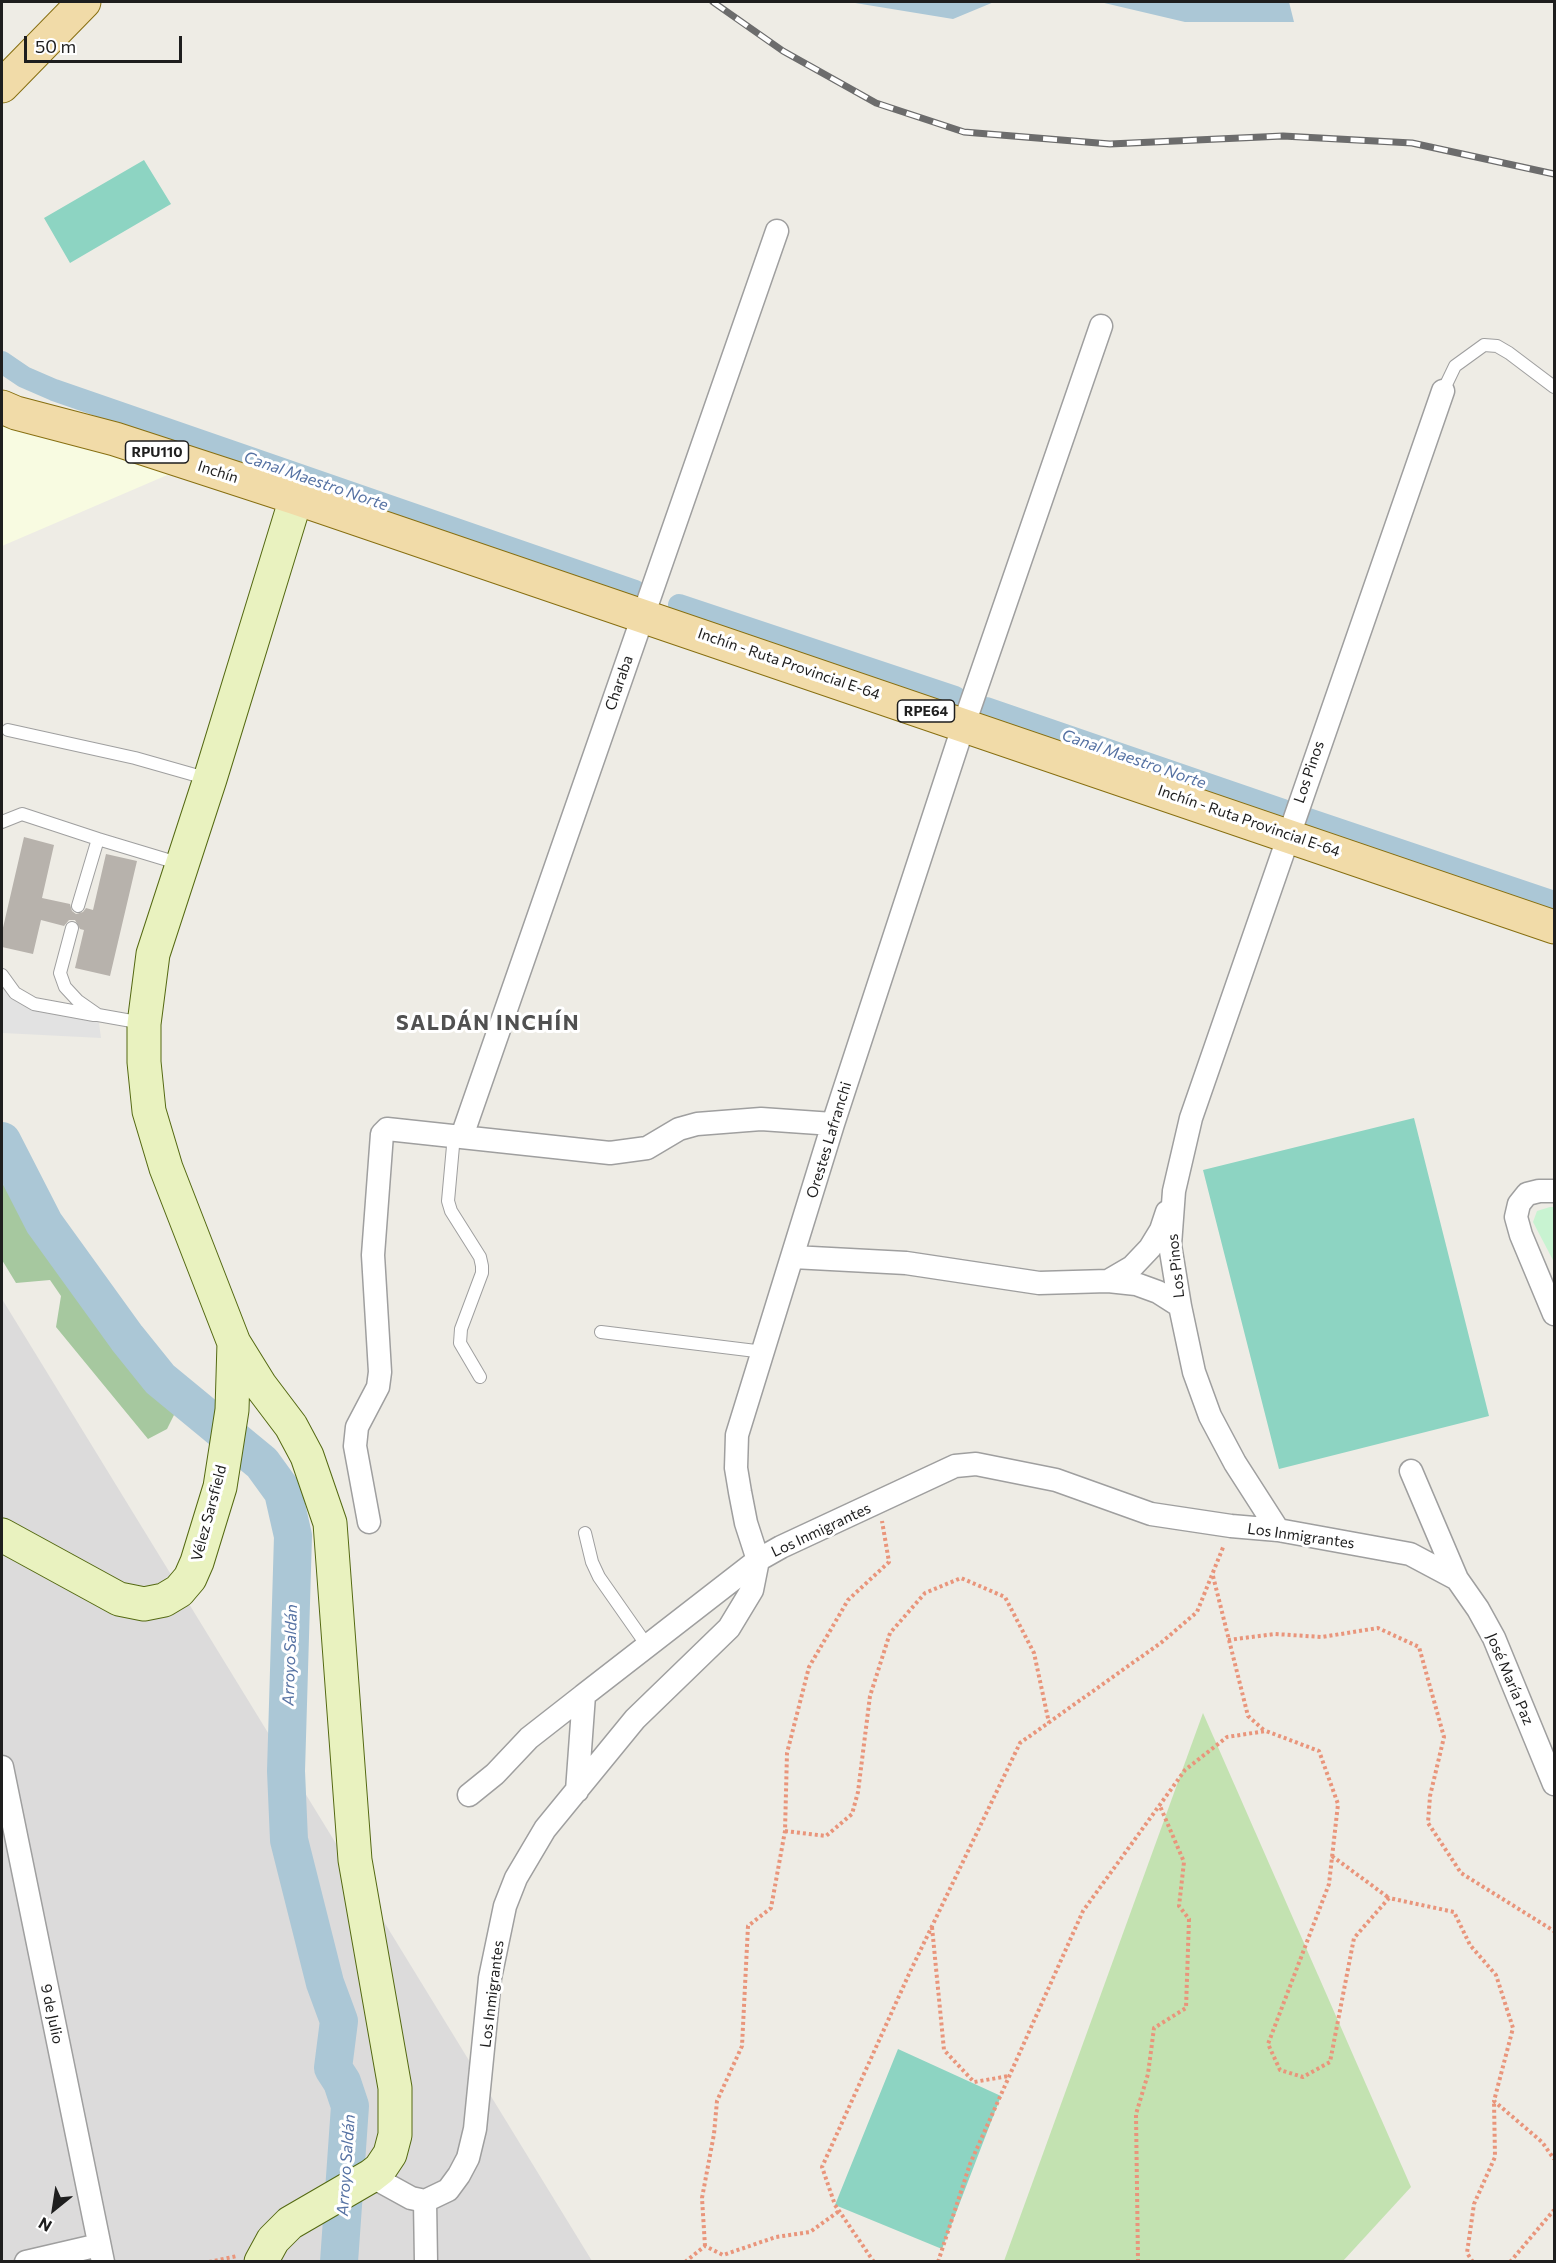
<!DOCTYPE html>
<meta charset="utf-8">
<style>
body{margin:0}
#map{position:relative;width:1556px;height:2263px;overflow:hidden;background:#eeece5;font-family:Commissioner,sans-serif}
canvas{display:block}
.frame{position:absolute;inset:0;border:3px solid #1e1e1e;pointer-events:none}
.north{position:absolute;left:24px;top:2179px;width:60px;height:60px;-webkit-text-stroke:4px #fff;paint-order:stroke;rotate:210deg;font-size:16px;font-weight:700;line-height:24px;text-align:center;color:#1e1e1e}
.north::after{content:'';display:block;margin:auto;width:21px;height:27px;background:#1e1e1e;clip-path:polygon(50% 0,100% 100%,50% 72%,0 100%)}
.scale{position:absolute;left:24px;top:36px;width:158px;height:27px;box-sizing:border-box;border:3px solid #1e1e1e;border-top:0;padding-left:8px;font-size:18px;line-height:21px;white-space:nowrap;color:#1e1e1e;-webkit-text-stroke:4px #fff;paint-order:stroke}
</style>
<div id="map">
<canvas width="1556" height="2263"></canvas>
<div class="frame"></div>
<div class="north">N</div>
<div class="scale">50 m</div>
</div>
<script>
const context = document.querySelector('canvas').getContext('2d');
context.lineJoin = 'round';
function paint(path, color) {
  context.fillStyle = color;
  context.fill(path, 'evenodd');
}
function toPath(rows) {
  const path = new Path2D();
  for (const r of rows) {
    path.moveTo(r[0], r[1]);
    for (let i = 2; i < r.length; i += 2) path.lineTo(r[i], r[i + 1]);
  }
  return path;
}
function strokePath(path, color, width, dash) {
  context.strokeStyle = color;
  context.lineWidth = width;
  context.lineCap = dash ? 'butt' : 'round';
  context.setLineDash(dash || []);
  context.stroke(path);
}
function write(font, color, halo, rows, align = 'center') {
  context.font = font + ' Commissioner,sans-serif';
  context.lineWidth = 6;
  context.setLineDash([]);
  context.textBaseline = 'middle';
  context.strokeStyle = halo;
  context.fillStyle = color;
  for (const [text, x, y, turn = 0] of rows) {
    context.save();
    context.translate(x, y);
    context.rotate((+turn || 0) * Math.PI / 180);
    context.textAlign = isNaN(turn) ? turn : align;
    if (halo) context.strokeText(text, 0, 0);
    context.fillText(text, 0, 0);
    context.restore();
  }
}
paint(toPath([
 [2,1299,592,2261,2,2261]
]), '#dcdbdb');
paint(toPath([
 [2,416,172,473,2,546]
]), '#f8fbe1');
paint(toPath([
 [1203,1713,1411,2187,1343,2261,1004,2261]
]), '#c3e2b1');
paint(toPath([
 [2,1183,180,1403,167,1429,148,1439,56,1327,61,1296,50,1280,16,1283,2,1260]
]), '#a6c89f');
paint(toPath([
 [1550,1207,1554,1207,1554,1262,1533,1222,1537,1211]
]), '#c8f3d1');
paint(toPath([
 [144,160,171,204,70,263,44,218],
 [1414,1118,1489,1416,1279,1469,1203,1170],
 [898,2049,1001,2096,942,2249,835,2205]
]), '#8dd4c2');
paint(toPath([
 [2,975,15,993,98,1015,101,1038,3,1033]
]), '#e2e2e2');
paint(toPath([
 [849,2,994,2,953,19],
 [1100,2,1289,2,1294,22,1185,22]
]), '#abc7d6');
strokePath(toPath([
 [2,362,24,377,54,390,635,591],
 [679,605,955,697],
 [986,708,1283,810],
 [1308,819,1554,902]
]), '#abc7d6', 22);
strokePath(toPath([
 [2,1141,44,1223,127,1338,160,1379,262,1463,283,1492,293,1536,286,1771,289,1840,325,1983,339,2021,333,2068,342,2082,350,2106,339,2262]
]), '#abc7d6', 38);
paint(toPath([
 [24,837,54,845,42,898,70,904,72,911,76,914,83,912,86,908,93,910,106,854,137,861,110,976,75,968,84,930,80,929,75,920,69,920,64,926,41,920,33,954,2,947,2,932]
]), '#b7b2ac');
const service = toPath([
 [1443,391,1455,366,1484,345,1497,346,1509,353,1554,387],
 [8,730,135,758,209,779],
 [2,822,22,814,98,839],
 [78,906,98,839,181,864],
 [72,928,60,973,65,987,78,1001,98,1015,143,1023],
 [2,975,15,993,34,1004,94,1015],
 [454,1135,448,1201,451,1211,480,1257,482,1266,482,1273,461,1329,460,1343,480,1377],
 [601,1332,764,1352],
 [585,1533,592,1562,599,1577,648,1647]
]);
const minor = toPath([
 [462,1136,777,231],
 [1554,1191,1539,1191,1527,1194,1519,1204,1516,1217,1521,1235,1554,1314],
 [793,1257,906,1263,1039,1283,1108,1281,1136,1284,1158,1292,1180,1306,1194,1372,1210,1416,1235,1463,1278,1530],
 [1108,1281,1132,1267,1150,1248,1161,1230,1167,1212],
 [1180,1306,1170,1245,1174,1191,1191,1118,1443,391],
 [1411,1471,1457,1579,1478,1609,1494,1638,1554,1784],
 [369,1522,355,1446,357,1427,378,1387,380,1372,373,1255,382,1134,387,1129,610,1153,647,1148,679,1129,697,1124,761,1119,833,1124],
 [758,1560,746,1523,740,1492,736,1468,737,1435,833,1124,964,724,1101,326],
 [2,1767,103,2262],
 [577,1791,584,1695,758,1560,781,1547,955,1466,976,1464,1056,1480,1151,1514,1231,1526,1278,1530,1410,1554,1457,1579],
 [469,1795,495,1774,529,1738,584,1695],
 [371,2176,411,2198,425,2201,448,2190,459,2175,468,2158,475,2129,490,1978,505,1906,516,1878,545,1829,635,1719,729,1628,752,1590,758,1560],
 [425,2201,426,2262],
 [26,2262,99,2245]
]);
const secondary = toPath([
 [2,1535,119,1599,144,1604,164,1600,179,1591,190,1578,197,1562,220,1487,232,1410,234,1343],
 [261,2262,273,2240,290,2223,371,2176,380,2169,390,2154,395,2135,395,2088,355,1860,330,1523,307,1456,291,1426,260,1385,234,1343,166,1168,149,1111,144,1062,144,1024,153,954,210,779,296,498]
]);
const primary = toPath([
 [2,86,84,2],
 [2,407,16,413,115,439,296,498,1554,927]
]);
strokePath(service, '#9f9f9f', 14);
strokePath(minor, '#9f9f9f', 25);
strokePath(secondary, '#546912', 35);
strokePath(primary, '#876f11', 35);
strokePath(toPath([
 [1213,1576,1248,1716,1265,1731],
 [1228,1640,1275,1634,1322,1637,1378,1628,1419,1647,1444,1737,1430,1796,1428,1823,1461,1873,1554,1931],
 [785,1831,826,1836,852,1814,858,1792,870,1696,890,1633,925,1593,961,1578,1005,1597,1034,1653,1049,1723],
 [1332,1856,1389,1898],
 [932,1927,944,2050,974,2082,1009,2076],
 [705,2246,702,2198,714,2134,717,2101,742,2046,748,1926,771,1908,785,1831,787,1753,809,1667,848,1600,889,1562,882,1521],
 [209,2262,237,2256],
 [685,2262,705,2246,723,2255,776,2237,810,2232,839,2211],
 [874,2262,835,2205,822,2167,909,1974,1020,1743,1162,1642,1197,1612,1224,1545],
 [938,2262,970,2164,1083,1911,1185,1770,1227,1737,1266,1731,1319,1751,1338,1804,1329,1884,1268,2044,1280,2070,1303,2077,1330,2062,1354,1938,1389,1898,1454,1912,1470,1945,1496,1975,1513,2028,1494,2101,1542,2142,1554,2159],
 [1138,2262,1136,2114,1148,2074,1154,2028,1186,2008,1189,1919,1179,1906,1184,1862,1160,1806],
 [1473,2262,1467,2253,1474,2204,1495,2157,1494,2101],
 [1510,2262,1554,2210]
]), '#e9957b', 4, [3, 3]);
strokePath(service, '#fff', 12);
strokePath(minor, '#fff', 22);
strokePath(secondary, '#e9f2bf', 33);
strokePath(primary, '#f1dba8', 33);
const rail = toPath([
 [713,2,783,51,876,103,964,132,1110,144,1283,136,1412,143,1554,174]
]);
strokePath(rail, '#6c6c6c', 7);
strokePath(rail, '#fff', 4.5, [14]);
for (const [x, y, w] of [
 [157,452,63],
 [926,711,57]
]) {
  const box = new Path2D();
  box.roundRect(x - w / 2, y - 11, w, 22, 4.5);
  context.fillStyle = '#fff';
  context.fill(box);
  strokePath(box, '#1e1e1e', 1.5);
}
write('bold 14px', '#1e1e1e', null, [
 ["RPU110",157,452],
 ["RPE64",926,711]
]);
write('15px', '#1e1e1e', '#fff', [
 ["Inchín",218,472,18],
 ["Inchín - Ruta Provincial E-64",789,664,19],
 ["Charaba",619,683,-71],
 ["Los Pinos",1309,772,-71],
 ["Inchín - Ruta Provincial E-64",1249,821,19],
 ["Orestes Lafranchi",829,1140,-73],
 ["Los Pinos",1176,1266,-96],
 ["Vélez Sarsfield",209,1513,-75],
 ["Los Inmigrantes",821,1530,-25],
 ["Los Inmigrantes",1301,1536,8],
 ["José María Paz",1510,1679,67],
 ["Los Inmigrantes",492,1994,-83],
 ["9 de Julio",52,2014,78]
]);
write('italic 16px', '#5672a3', '#fff', [
 ["Canal Maestro Norte",316,481,19],
 ["Canal Maestro Norte",1134,759,19],
 ["Arroyo Saldán",290,1655,-88],
 ["Arroyo Saldán",346,2165,-86]
]);
context.letterSpacing = '1.5px';
write('bold 21px', '#515151', '#fff', [
 ["SALDÁN INCHÍN",488,1023]
]);
context.letterSpacing = '0px';
</script>
